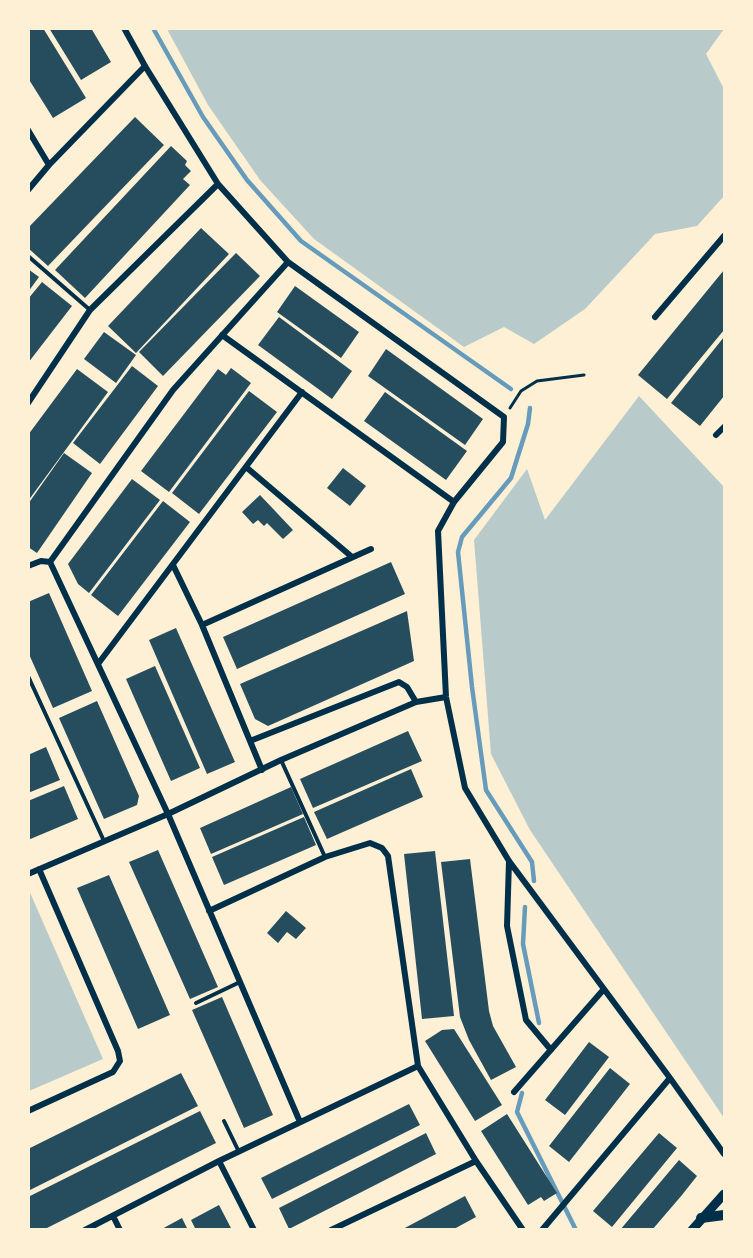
<!DOCTYPE html>
<style>
body{margin:0}
#map{position:relative;width:753px;height:1258px;overflow:hidden;background:#fdf0d5;font-family:"Fira Sans",sans-serif}
canvas{display:block}
.frame{position:absolute;inset:0;border:30px solid #fdf0d5;pointer-events:none}
</style>
<div id="map">
<canvas width="753" height="1258"></canvas>
<div class="frame"></div>
</div>
<script>
const context = document.querySelector('canvas').getContext('2d');
context.lineJoin = 'round';
function paint(path, color) {
  context.fillStyle = color;
  context.fill(path, 'evenodd');
}
function toPath(rows) {
  const path = new Path2D();
  for (const r of rows) {
    path.moveTo(r[0], r[1]);
    for (let i = 2; i < r.length; i += 2) path.lineTo(r[i], r[i + 1]);
  }
  return path;
}
function strokePath(path, color, width, dash) {
  context.strokeStyle = color;
  context.lineWidth = width;
  context.lineCap = dash ? 'butt' : 'round';
  context.setLineDash(dash || []);
  context.stroke(path);
}
paint(toPath([
 [167,29,724,29,706,54,724,89,724,196,697,226,655,234,585,309,534,344,504,327,464,347,314,239,260,180,208,105],
 [639,396,724,487,724,1118,530,830,491,754,474,540,527,469,545,520],
 [28,888,103,1059,29,1091,28,1091]
]), '#b9caca');
strokePath(toPath([
 [153,28,203,117,247,180,301,241,511,389],
 [530,408,528,424,511,478,462,537,458,552,472,687,486,790,532,862,534,881],
 [525,907,523,944,539,1023],
 [522,1093,517,1112,576,1230]
]), '#669bbc', 4.5);
paint(toPath([
 [28,28,43,28,86,98,53,118,28,78],
 [49,28,91,28,111,62,81,80],
 [135,117,164,145,48,266,28,248,28,228],
 [171,146,187,161,185,165,191,171,183,179,190,185,85,298,55,270],
 [201,228,229,254,136,353,108,326],
 [236,253,260,276,163,376,139,352],
 [28,269,39,277,28,292],
 [724,270,724,330,667,399,638,375],
 [42,282,72,306,28,363,28,299],
 [295,286,359,332,341,358,277,312],
 [279,317,352,371,332,399,258,345],
 [104,332,136,355,116,383,84,359],
 [724,337,724,396,700,426,671,403],
 [386,349,483,419,465,445,368,376],
 [132,366,158,386,100,464,73,443],
 [231,368,251,383,169,492,141,471,218,369,226,375],
 [77,369,108,392,28,501,28,435],
 [249,391,277,412,199,514,172,493],
 [385,392,467,451,446,480,364,421],
 [64,453,92,473,37,553,28,547,28,504],
 [343,468,366,486,350,506,327,488],
 [132,479,160,500,89,593,78,584,68,564],
 [260,495,293,530,283,539,267,523,264,526,258,520,253,524,242,512],
 [163,501,190,522,118,616,91,595],
 [391,562,405,594,237,669,223,637],
 [49,593,92,691,53,708,28,652,28,602],
 [407,611,414,661,268,726,255,719,240,684],
 [176,628,235,762,207,774,149,640],
 [155,666,200,768,171,781,126,679],
 [97,701,139,796,137,805,104,819,59,718],
 [408,731,422,761,313,808,300,779],
 [46,747,60,780,28,793,28,755],
 [411,769,423,797,327,839,314,812],
 [64,786,78,819,28,840,28,801],
 [291,787,303,814,211,854,200,828],
 [304,817,316,845,224,885,212,857],
 [158,850,218,987,190,999,129,862],
 [435,851,454,1016,422,1019,404,854],
 [470,859,489,1011,493,1026,516,1067,491,1080,469,1040,460,1017,441,862],
 [109,875,170,1015,138,1029,77,888],
 [286,911,306,928,296,939,287,932,278,943,267,933],
 [222,997,273,1115,244,1128,192,1010],
 [454,1029,502,1105,475,1121,425,1041,442,1030],
 [589,1042,609,1057,565,1115,545,1100],
 [610,1068,630,1084,569,1162,549,1146],
 [181,1073,198,1106,28,1191,28,1149],
 [409,1104,420,1125,272,1199,261,1178],
 [200,1111,216,1143,43,1230,28,1230,28,1197],
 [507,1114,557,1193,544,1201,541,1197,528,1205,481,1131],
 [426,1133,436,1154,289,1229,279,1208],
 [659,1133,677,1148,612,1227,593,1211],
 [679,1160,697,1176,682,1195,652,1230,620,1230],
 [465,1196,476,1217,454,1229,401,1230],
 [219,1205,232,1230,196,1230,191,1220],
 [182,1218,188,1230,160,1230]
]), '#264d5e');
strokePath(toPath([
 [510,408,521,391,537,381,584,375]
]), '#003049', 3);
strokePath(toPath([
 [28,256,90,310],
 [28,676,104,841],
 [281,760,325,857],
 [196,1003,240,982],
 [224,1121,239,1152]
]), '#003049', 4);
strokePath(toPath([
 [124,28,145,66,218,184,288,262,504,417,503,442,454,502,438,531,446,697,465,788,509,861,670,1078,724,1154],
 [28,130,49,165],
 [28,190,49,165,145,66],
 [655,317,724,236],
 [222,335,454,502],
 [28,403,90,310,218,184],
 [716,435,724,427],
 [246,467,352,557],
 [50,562,168,814,300,1122],
 [50,562,173,390,288,262],
 [173,565,202,625,262,770],
 [28,566,41,561,50,562],
 [202,625,371,549],
 [98,664,302,392],
 [250,741,399,682,407,687,416,702],
 [509,861,507,926,526,1020,551,1050],
 [28,874,168,814,281,760,416,702,446,697],
 [209,911,325,857,370,843,382,848,388,856,418,1066,476,1161,523,1230],
 [514,1092,604,989],
 [28,1111,113,1072,120,1061,118,1051,39,869],
 [219,1161,254,1230],
 [113,1216,120,1230],
 [85,1230,219,1161,418,1066],
 [331,1230,476,1161],
 [542,1230,670,1078]
]), '#003049', 6);
strokePath(toPath([
 [692,1230,724,1194]
]), '#003049', 9);
strokePath(toPath([
 [701,1218,724,1215]
]), '#003049', 10);
</script>
